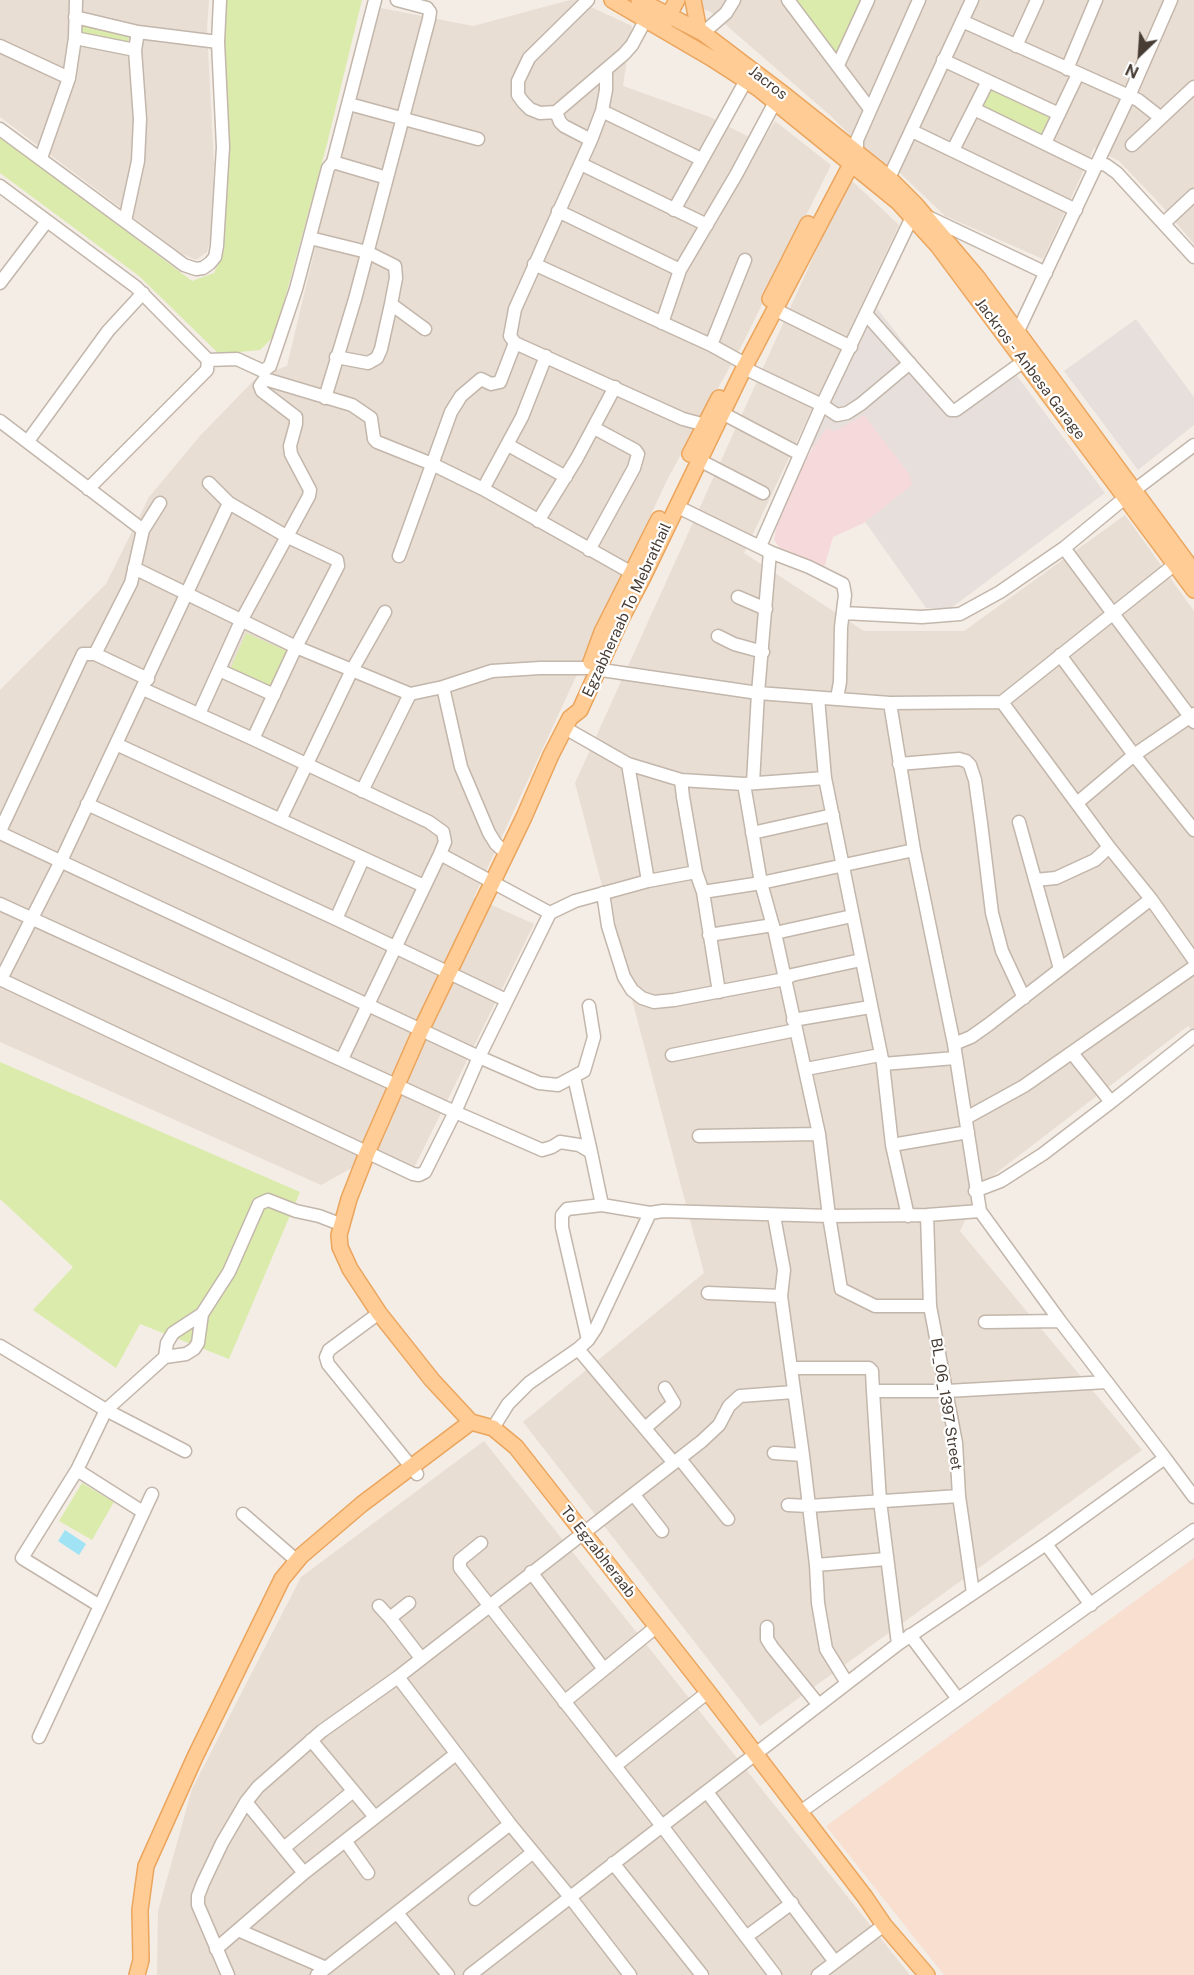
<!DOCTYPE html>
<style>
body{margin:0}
#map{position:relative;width:1194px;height:1975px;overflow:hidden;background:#f4ede6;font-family:"Public Sans",sans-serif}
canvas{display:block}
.north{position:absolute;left:1110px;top:24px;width:60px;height:60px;-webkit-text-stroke:4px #fff;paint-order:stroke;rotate:205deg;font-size:16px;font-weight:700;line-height:24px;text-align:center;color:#483d35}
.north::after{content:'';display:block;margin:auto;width:21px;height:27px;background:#483d35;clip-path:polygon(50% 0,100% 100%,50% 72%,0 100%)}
</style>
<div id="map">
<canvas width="1194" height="1975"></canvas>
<div class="north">N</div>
</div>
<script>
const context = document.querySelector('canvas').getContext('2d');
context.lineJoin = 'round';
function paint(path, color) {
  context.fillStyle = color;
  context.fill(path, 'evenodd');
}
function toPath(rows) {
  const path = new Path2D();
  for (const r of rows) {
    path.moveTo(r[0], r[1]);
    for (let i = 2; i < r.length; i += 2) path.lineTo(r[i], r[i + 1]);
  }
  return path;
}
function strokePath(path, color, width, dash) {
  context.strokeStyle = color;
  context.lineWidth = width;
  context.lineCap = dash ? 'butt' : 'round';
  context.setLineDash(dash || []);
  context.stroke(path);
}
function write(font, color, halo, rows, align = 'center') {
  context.font = font + ' "Public Sans",sans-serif';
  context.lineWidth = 4.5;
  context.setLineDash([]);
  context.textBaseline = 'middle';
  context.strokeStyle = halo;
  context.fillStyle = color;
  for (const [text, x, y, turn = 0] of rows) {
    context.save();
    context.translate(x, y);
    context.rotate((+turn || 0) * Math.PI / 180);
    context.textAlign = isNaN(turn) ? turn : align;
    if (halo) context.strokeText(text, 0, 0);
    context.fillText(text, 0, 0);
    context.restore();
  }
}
paint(toPath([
 [0,0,209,0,207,29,214,164,210,242,207,252,196,260,182,254,0,117],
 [570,0,576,0,632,26,623,86,710,117,761,143,775,121,831,165,742,345,667,480,474,897,534,924,414,1168,381,1152,321,1185,0,1042,0,690,106,584,149,497,199,437,258,376,287,366,330,185,381,8,473,26],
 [676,0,1194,0,1194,244,1161,205,1119,161,1094,148,1043,259,945,216,901,174,866,151,832,117,711,12],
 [849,178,899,225,744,553,864,631,964,631,1125,515,1194,611,1194,1033,1188,1026,982,1184,960,1231,1142,1450,760,1726,523,1422,704,1273,575,783],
 [484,1441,910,1975,157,1975,158,1911,192,1789,301,1577]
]), '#e9ded4');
paint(toPath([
 [1194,1558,1194,1975,944,1975,826,1826]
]), '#f8dfd0');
paint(toPath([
 [877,308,958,414,1014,372,1105,493,951,608,926,608,811,445],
 [1136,319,1194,397,1194,425,1138,470,1064,371]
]), '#e6dfdb');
paint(toPath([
 [864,415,910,475,912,485,864,523,833,537,824,568,780,548,774,540,777,524,795,480,812,449,826,428,835,431]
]), '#f6d9db');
paint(toPath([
 [226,0,362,0,327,144,275,335,260,350,219,354,139,276,0,173,0,136,192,281,214,273,224,251,229,158,222,32],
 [789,0,861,0,835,57],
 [81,22,130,34,127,45,78,33],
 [985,84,1053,114,1041,141,973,111],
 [246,633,287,651,269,692,228,674],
 [0,1062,300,1192,229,1359,140,1324,116,1368,33,1310,73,1267,0,1199],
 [82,1483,114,1502,92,1540,59,1521]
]), '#dbebac');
paint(toPath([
 [65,1530,86,1544,79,1555,58,1541]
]), '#9fe3f5');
const minor = toPath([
 [588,0,529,58,518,81,518,95,523,102,530,109,540,113,556,112,624,54,632,45,646,19],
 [788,0,870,109],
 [75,17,138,32,218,42],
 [962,21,1138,100,1161,118],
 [703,33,726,13,734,0],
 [75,38,135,50],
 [0,46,69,78],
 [1016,46,1037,0],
 [943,60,1059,114],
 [838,65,868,0],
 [1067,69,1096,0],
 [606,71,606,90,602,111,591,140,515,309,510,336,515,343,683,419,713,427],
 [349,104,478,139],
 [974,109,1095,168],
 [602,111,701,159],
 [556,112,560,122,564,126,591,140],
 [0,129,172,256,184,265,196,269,203,268,210,263,215,257,217,246,223,147,218,42,220,0],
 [912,131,1076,210],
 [1045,143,1078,74],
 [1132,145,1194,87],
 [953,150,988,81],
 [857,153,857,140,919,0],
 [41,158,69,78,75,38,76,0],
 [333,162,387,178],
 [1097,163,1106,165,1117,173,1194,257],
 [581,164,707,225],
 [889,178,972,0],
 [0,186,136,287,208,360,207,370,88,489],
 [674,210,749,75],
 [558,211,680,270],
 [928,217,1046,273],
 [125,221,138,161,140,119,135,50,138,32],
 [1164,223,1194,195],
 [310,238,367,252,395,266,396,278,391,304,381,349,377,358,368,363,336,357],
 [534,264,711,345,740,361],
 [0,283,47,221],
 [391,304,425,329],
 [776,310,851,347],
 [866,314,951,410,956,410,1024,361],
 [662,323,680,270,736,175,775,102],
 [1018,331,1129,96,1171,0],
 [711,345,745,260],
 [208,360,237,359,263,371,270,366,296,289,328,168,333,162,375,0],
 [744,368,822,405,837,415,847,413,861,404,910,363],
 [325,398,355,299,429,19,430,12,427,8,397,0],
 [722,413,800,454],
 [0,421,143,530],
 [28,441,108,331,143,293],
 [508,445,566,477],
 [699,460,763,493],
 [209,483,229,503,286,536,337,560,338,566,296,647,253,739],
 [483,489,522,417,546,356],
 [676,506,770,552,809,567,843,584,845,595,841,627,840,682,837,698],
 [538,521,577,458,615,387],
 [760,546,822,405,912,217],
 [1064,548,1194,722],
 [589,550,634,468,638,454,635,450,594,428],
 [399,556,451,412,461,396,481,379,491,384,500,382,515,343],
 [134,568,296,647,410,694,443,687,492,671,540,668,588,668,758,693,890,703,1002,702,1174,565],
 [738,597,766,609],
 [843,613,922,617,960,614,1000,592,1064,548,1132,492,1194,445],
 [718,636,734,644,763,652],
 [95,654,131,583,143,530,160,503],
 [1060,655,1134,755,1194,830],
 [219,670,274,695],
 [443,687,461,767,489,833,496,844,506,853],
 [143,689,253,739,429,822,443,832,445,842,440,854,342,1059],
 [818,698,825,778,883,1064,892,1145,908,1216],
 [1002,702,1109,847,1151,899,1194,960],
 [199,714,241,621,309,496,310,490,291,454,290,446,296,424,296,417,262,391,260,386,265,379,352,405,371,418,374,439,377,442,432,464,483,489,632,573],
 [565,728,628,764,681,780,744,784,825,778],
 [116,744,424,886],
 [628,764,648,881],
 [899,764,959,759,966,761,970,765,975,780,981,823,992,913,1002,951,1024,998],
 [681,780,683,797,696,872,703,892,719,992],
 [753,783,758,693,770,552],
 [744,784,761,883,775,933,819,1134],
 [362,791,410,694],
 [1077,803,1134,755,1194,714],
 [87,804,336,919,506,1000],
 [281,818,351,672,385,612],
 [1019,822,1060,969],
 [0,831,83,654,95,654,148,679],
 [0,833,479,1057,455,1112,0,904],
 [752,833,833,815],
 [440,854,550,913],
 [1035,880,1056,878,1095,860,1109,847],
 [703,892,761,883,914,850],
 [603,893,608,926,624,977,632,990,642,998,654,1002,674,1000,785,979,792,975,861,960],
 [336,919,363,859],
 [775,933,852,916],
 [709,935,773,925],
 [0,979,413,1174,419,1175,425,1172,455,1112,542,1150,552,1147,560,1142,579,1145,591,1152,602,1205],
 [1,979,61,861,229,503],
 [589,1006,594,1037,584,1071,558,1085,539,1083,479,1057,550,913,575,901,648,881,696,872],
 [793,1020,870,1007],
 [954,1044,971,1037,988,1025,1151,899],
 [1072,1053,1111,1102],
 [672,1055,796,1030],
 [883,1064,955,1058],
 [806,1069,880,1055],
 [574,1077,591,1152],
 [966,1118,1024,1086,1194,967],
 [699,1136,819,1134,829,1216,841,1289,875,1306,930,1306],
 [892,1145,968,1132],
 [975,1191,1001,1181,1043,1154,1111,1102,1194,1036],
 [927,1215,930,1306,956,1443,959,1496,973,1593],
 [774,1216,784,1270,781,1296,803,1455,816,1565,818,1603,826,1649,847,1683],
 [708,1293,781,1296],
 [379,1313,329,1350,326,1357,328,1364,417,1474],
 [985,1322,1060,1321],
 [588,1340,562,1227,562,1215,567,1209,602,1205,650,1213],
 [0,1346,106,1410,77,1470,22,1558,100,1606],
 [578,1349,588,1340,596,1328,650,1213,663,1211,829,1216,927,1215,980,1211],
 [165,1357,167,1343,173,1333,202,1314],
 [792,1368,869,1368,872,1371,873,1391],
 [493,1428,508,1404,529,1383,578,1349,674,1463],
 [645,1428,674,1403,665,1388],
 [185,1451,106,1410,165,1357,186,1354,194,1349,198,1343,202,1314,229,1272,259,1204,268,1200,296,1211,319,1216,340,1224],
 [774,1453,803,1455],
 [1165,1458,1194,1497],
 [680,1459,728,1519],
 [77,1470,143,1512],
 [634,1495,662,1531],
 [788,1505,809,1506,959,1496],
 [243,1514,296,1560],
 [481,1543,460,1560,460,1568,662,1826,898,1644,1046,1544,1165,1458,1060,1321,980,1211,954,1044,914,850,890,703],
 [1046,1544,1091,1605],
 [816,1565,886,1559],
 [531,1572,603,1668],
 [409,1603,390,1618,421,1658],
 [379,1606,390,1618],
 [767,1627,767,1639,772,1647,818,1704],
 [910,1635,958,1699],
 [898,1644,880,1501,873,1391,947,1391,1107,1382],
 [564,1702,656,1627],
 [39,1737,152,1494],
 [311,1740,375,1817],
 [615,1766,708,1692],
 [707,1792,835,1962],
 [246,1802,304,1873],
 [799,1813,1194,1530],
 [346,1842,368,1873],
 [285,1847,352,1792],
 [613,1863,702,1975],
 [475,1899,532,1853],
 [397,1913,448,1975],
 [238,1930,326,1968],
 [746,1937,792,1903],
 [216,1949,304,1873,456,1754],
 [228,1975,198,1905,198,1896,203,1883,222,1843,246,1802,258,1787,322,1731,398,1677],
 [317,1975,510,1824],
 [470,1975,662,1826,775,1975],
 [630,1975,570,1897,510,1824,398,1677,702,1441,719,1425,729,1406,740,1396,794,1392],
 [818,1975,884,1925]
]);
const major = toPath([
 [612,0,711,58,759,89,898,202,938,246,1194,590],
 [639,0,703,33,782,93,889,178,916,205,977,277,1194,572],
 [693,0,699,31],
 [664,24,677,0],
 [857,153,744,368,643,577,621,619,580,710,570,718,551,755,524,817,421,1030,367,1153,349,1199,339,1235,340,1247,350,1269,379,1313,432,1380,471,1422,493,1428,516,1447,708,1692,865,1897,884,1925,927,1975],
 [770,299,808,224],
 [690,454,719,398],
 [591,662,602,632,659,519],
 [137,1975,141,1960,140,1910,146,1866,195,1757,282,1579,301,1556,362,1504,471,1422]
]);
strokePath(minor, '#c3b6ab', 15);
strokePath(major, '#eba55d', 18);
strokePath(minor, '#fff', 12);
strokePath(major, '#ffcc95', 15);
write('15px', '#483d35', '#fff', [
 ["Jacros",768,83,38],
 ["Jackros - Anbesa Garage",1030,369,53],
 ["Egzabheraab To Mebrathail",627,610,-65],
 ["BL_06_1397 Street",946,1404,81],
 ["To Egzabheraab",598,1552,52]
]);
</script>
